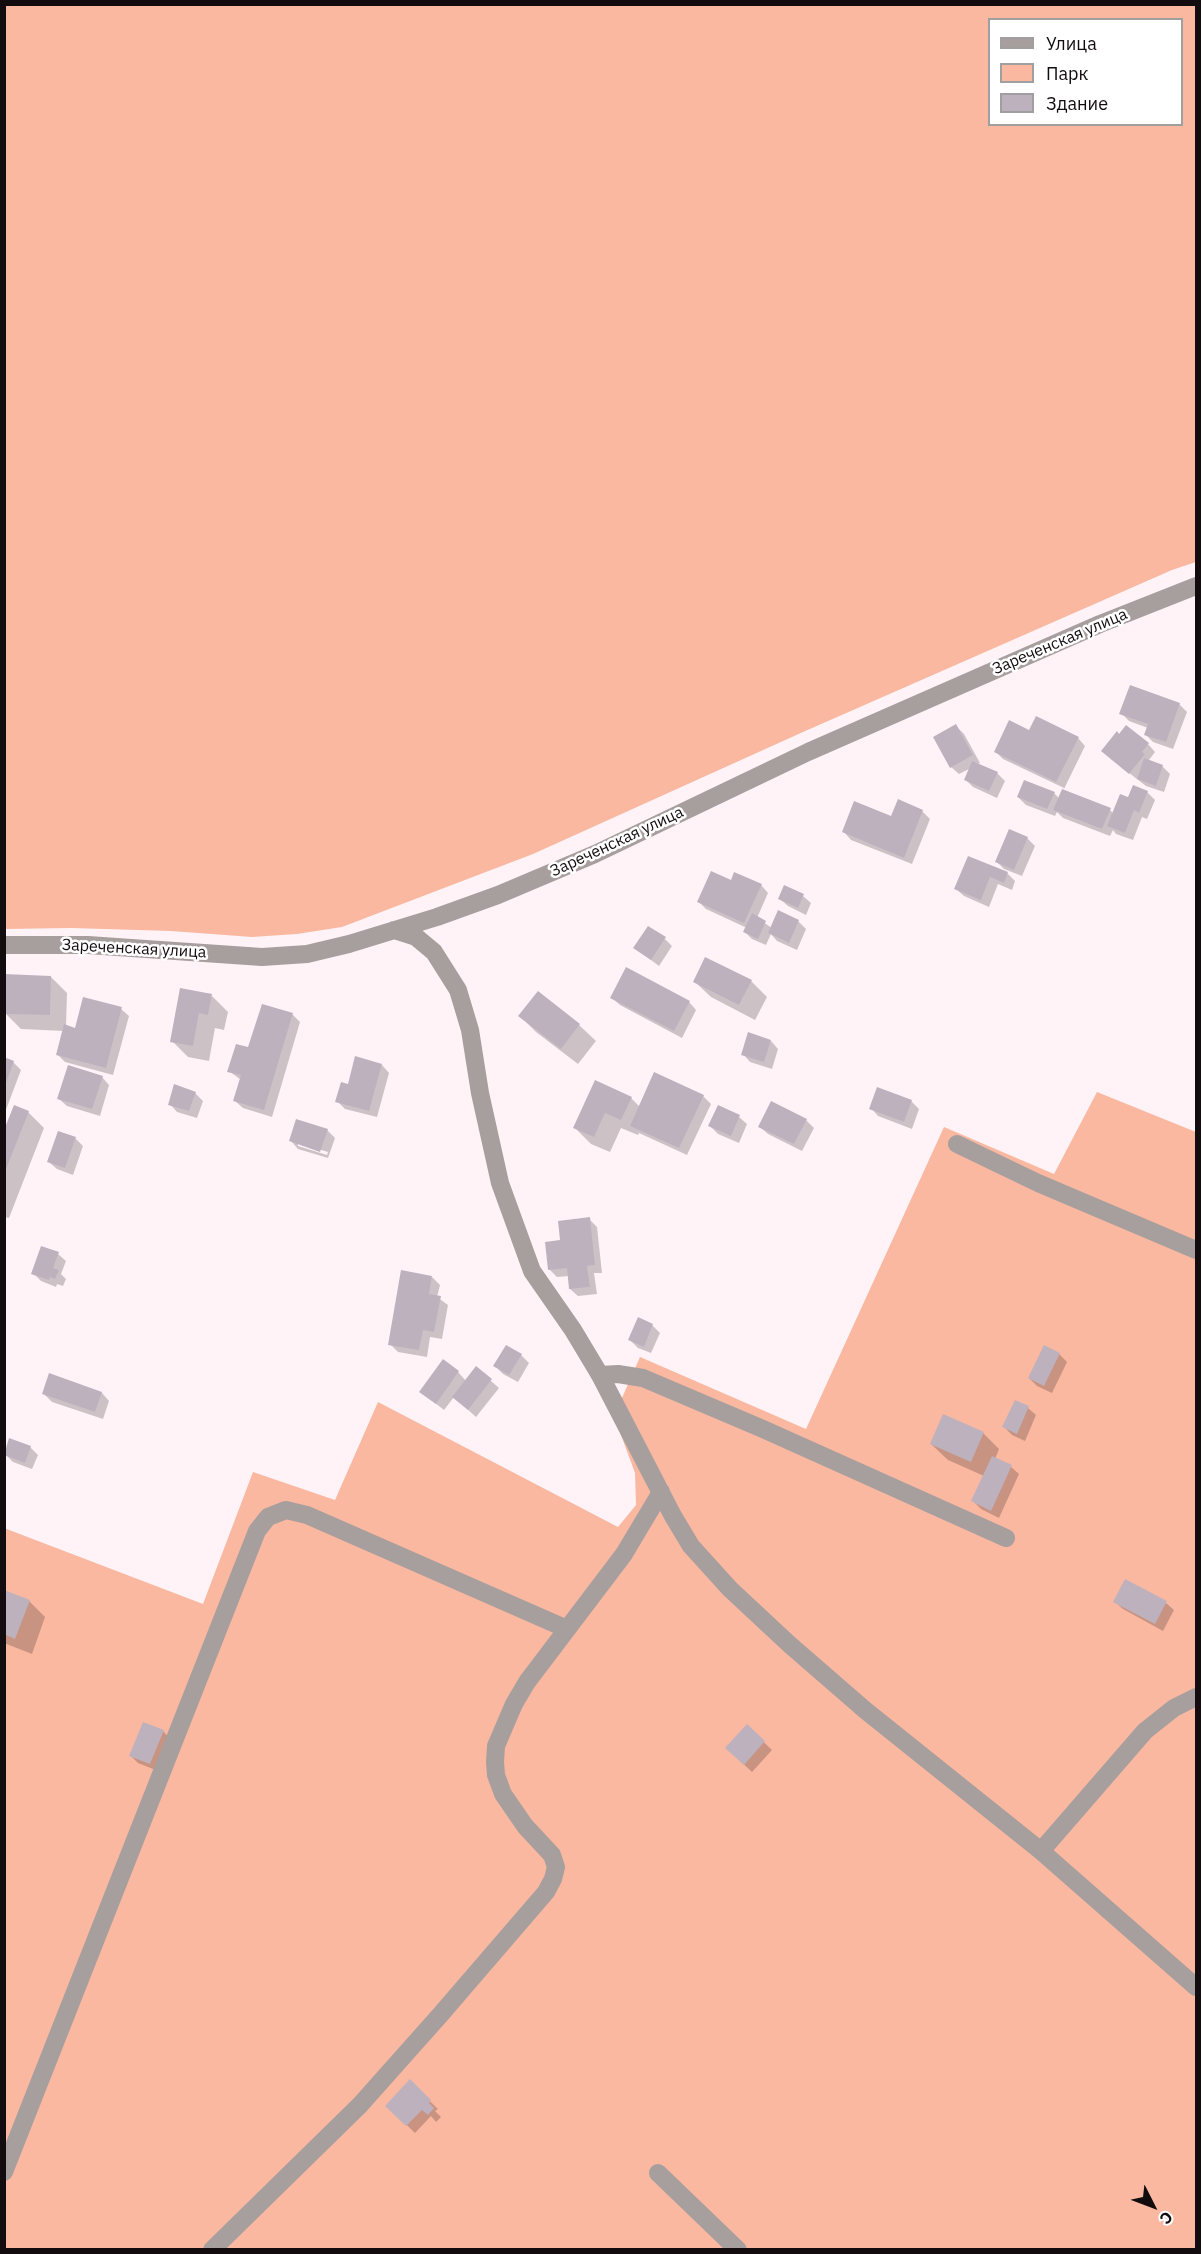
<!DOCTYPE html>
<meta charset="utf-8">
<style>
body{margin:0}
#map{position:relative;width:1201px;height:2254px;overflow:hidden;background:#fff3f8;font-family:"IBM Plex Sans",sans-serif}
canvas{display:block}
.frame{position:absolute;inset:0;border:6px solid #120c0f;pointer-events:none}
.legend{position:absolute;left:988px;top:18px;width:195px;height:108px;box-sizing:border-box;background:#fff;border:2px solid #a09e9f;margin:0;padding:8px 10px;list-style:none;font-size:18px;color:#120c0f}
.legend li{display:flex;align-items:center;gap:12px;height:30px}
.legend b{width:30px;border:2px solid #a09e9f}
.north{position:absolute;left:1123px;top:2176px;width:60px;height:60px;-webkit-text-stroke:4px #fff;paint-order:stroke;rotate:132deg;font-size:16px;font-weight:700;line-height:24px;text-align:center;color:#120c0f}
.north::after{content:'';display:block;margin:auto;width:21px;height:27px;background:#120c0f;clip-path:polygon(50% 0,100% 100%,50% 72%,0 100%)}
</style>
<div id="map">
<canvas width="1201" height="2254"></canvas>
<div class="frame"></div>
<ul class="legend">
<li><b style="height:8px;background:#a79e9e"></b>Улица</li>
<li><b style="height:16px;background:#fab8a0"></b>Парк</li>
<li><b style="height:16px;background:#beb1be"></b>Здание</li>
</ul>
<div class="north">С</div>
</div>
<script>
const context = document.querySelector('canvas').getContext('2d');
context.lineJoin = 'round';
function paint(path, color) {
  context.fillStyle = color;
  context.fill(path, 'evenodd');
}
function toPath(rows) {
  const path = new Path2D();
  for (const r of rows) {
    path.moveTo(r[0], r[1]);
    for (let i = 2; i < r.length; i += 2) path.lineTo(r[i], r[i + 1]);
  }
  return path;
}
function strokePath(path, color, width, dash) {
  context.strokeStyle = color;
  context.lineWidth = width;
  context.lineCap = dash ? 'butt' : 'round';
  context.setLineDash(dash || []);
  context.stroke(path);
}
function write(font, color, halo, rows, align = 'center') {
  context.font = font + ' "IBM Plex Sans",sans-serif';
  context.lineWidth = 5;
  context.setLineDash([]);
  context.textBaseline = 'middle';
  context.strokeStyle = halo;
  context.fillStyle = color;
  for (const [text, x, y, turn = 0] of rows) {
    context.save();
    context.translate(x, y);
    context.rotate((+turn || 0) * Math.PI / 180);
    context.textAlign = isNaN(turn) ? turn : align;
    if (halo) context.strokeText(text, 0, 0);
    context.fillText(text, 0, 0);
    context.restore();
  }
}
paint(toPath([
 [4,5,1196,5,1196,562,1172,570,803,732,533,854,342,927,297,934,252,937,171,931,71,928,5,929],
 [990,20,1182,20,1182,124,990,124],
 [1097,1092,1196,1132,1196,2249,5,2249,4,1528,203,1604,253,1472,335,1500,378,1402,618,1527,636,1505,635,1473,614,1416,640,1357,806,1429,944,1127,1054,1174]
]), '#fab8a0');
paint(toPath([
 [1179,704,1187,712,1173,749,1153,742,1145,734,1148,728,1129,721,1121,713],
 [956,726,964,734,980,763,977,765,997,773,1005,781,997,798,973,787,966,780,971,768,959,774,951,767],
 [1030,732,1078,738,1085,746,1063,791,1110,810,1113,813,1129,799,1147,792,1155,800,1147,819,1142,817,1133,840,1116,834,1113,830,1110,836,1063,818,1057,812,1055,816,1026,805,1018,797,1054,793,1060,799,1064,788,1003,759,996,752],
 [1148,744,1155,752,1149,760,1162,766,1170,774,1164,792,1146,786,1111,759],
 [898,801,922,811,930,819,912,864,851,840,844,832,891,818],
 [1027,838,1035,846,1022,876,1004,869,996,861],
 [969,857,1007,873,1015,881,1012,890,998,884,989,907,964,896,956,889],
 [732,882,761,885,768,893,757,918,772,928,798,921,806,929,797,950,777,941,771,934,766,945,752,939,745,932,747,928,706,909,699,902],
 [785,887,803,896,811,903,806,915,788,906,780,899],
 [665,939,672,946,659,966,635,948],
 [51,977,67,993,66,1027,76,1029,121,1009,129,1016,113,1075,65,1062,58,1055,64,1031,21,1029,5,1013],
 [694,981,751,981,767,997,755,1020,711,997],
 [538,993,579,1025,596,1041,578,1064,536,1032,520,1016],
 [212,996,228,1012,224,1030,215,1028,209,1061,188,1057,172,1041],
 [612,998,689,1002,696,1010,682,1038,620,1005],
 [292,1014,300,1022,272,1117,243,1108,235,1101,241,1080,229,1071,249,1049],
 [771,1041,778,1049,772,1069,750,1062,743,1054],
 [4,1059,13,1062,21,1070,4,1115],
 [382,1065,389,1073,377,1117,345,1109,337,1101],
 [102,1077,109,1085,100,1116,67,1106,59,1099],
 [195,1093,203,1101,197,1118,177,1112,170,1104],
 [703,1096,711,1104,687,1155,639,1133,638,1135,621,1128,610,1152,591,1144,575,1128,631,1098,640,1107],
 [911,1101,919,1109,912,1129,878,1116,871,1108],
 [719,1107,739,1117,747,1124,739,1143,718,1134,710,1126],
 [28,1112,44,1128,9,1218,4,1217,4,1134],
 [806,1120,814,1128,802,1151,768,1134,760,1127],
 [327,1130,335,1138,328,1158,298,1149,291,1141],
 [298,1143,328,1152,327,1155,298,1146],
 [75,1138,83,1146,73,1175,57,1169,49,1162],
 [589,1219,597,1227,602,1273,594,1273,597,1294,578,1296,570,1289,569,1276,557,1277,550,1270,562,1242],
 [58,1254,66,1261,61,1274,66,1279,63,1286,57,1284,56,1287,41,1281,33,1273],
 [432,1277,440,1285,437,1297,448,1305,442,1339,430,1337,427,1357,398,1352,390,1344],
 [652,1325,660,1333,651,1353,638,1348,630,1340],
 [1059,1354,1067,1362,1052,1393,1037,1386,1029,1378],
 [521,1355,529,1363,518,1382,503,1374,495,1366],
 [476,1368,499,1388,476,1417,454,1397,444,1410,421,1392,458,1372,466,1381],
 [50,1375,102,1393,109,1401,103,1419,52,1402,44,1394],
 [1028,1408,1036,1415,1025,1441,1012,1435,1004,1427],
 [983,1433,999,1449,995,1459,1011,1467,1019,1474,999,1518,981,1509,973,1501,984,1476,948,1460,931,1444],
 [30,1447,38,1455,32,1469,13,1462,5,1454],
 [4,1591,29,1601,45,1617,32,1654,4,1643],
 [1115,1602,1166,1603,1174,1610,1163,1631,1123,1609],
 [747,1726,772,1750,752,1772,735,1756],
 [163,1731,170,1739,158,1771,138,1763,131,1756],
 [410,2082,438,2109,435,2111,441,2117,436,2122,431,2116,415,2133,387,2106]
]), '#0003');
paint(toPath([
 [1130,685,1180,703,1166,742,1144,735,1148,724,1119,714],
 [1036,716,1079,737,1056,782,994,752,1009,720,1029,730],
 [956,724,973,755,950,768,933,737],
 [1126,725,1149,743,1142,752,1145,754,1129,774,1101,751,1117,731,1119,734],
 [1144,758,1163,765,1156,786,1137,779],
 [972,761,998,772,989,791,964,780],
 [1024,780,1055,792,1047,809,1017,797],
 [1133,785,1148,791,1139,813,1134,810,1125,833,1107,826,1120,794,1128,797],
 [1062,789,1111,808,1102,829,1053,810],
 [898,799,923,810,904,858,842,832,854,801,891,816],
 [1009,829,1028,837,1014,870,995,862],
 [968,856,1008,872,1004,883,990,877,981,900,954,889],
 [711,871,731,880,734,872,762,884,744,923,697,902],
 [784,885,804,894,798,908,778,899],
 [778,910,799,920,789,943,768,933],
 [752,913,766,921,758,939,743,932],
 [648,926,666,937,651,960,633,948],
 [705,957,752,980,739,1005,693,982],
 [626,967,690,1001,674,1031,610,998],
 [4,974,51,976,50,1015,4,1014],
 [180,988,212,994,208,1015,199,1013,193,1046,170,1042],
 [538,991,580,1024,561,1049,518,1016],
 [83,997,122,1007,106,1068,56,1055,64,1024,75,1028],
 [262,1004,293,1013,264,1110,233,1101,241,1075,227,1072,236,1044,248,1047],
 [748,1032,771,1040,764,1062,741,1055],
 [355,1056,382,1064,369,1111,335,1102,341,1082,348,1084],
 [4,1057,14,1061,5,1086,4,1086],
 [68,1065,103,1076,92,1109,57,1099],
 [654,1072,704,1095,679,1148,630,1126],
 [595,1080,632,1097,621,1120,605,1113,594,1137,573,1128],
 [174,1084,196,1092,189,1111,168,1105],
 [877,1087,912,1100,904,1122,869,1109],
 [771,1101,807,1119,794,1144,758,1127],
 [14,1105,29,1111,5,1172,4,1130],
 [718,1105,740,1115,731,1136,708,1126],
 [296,1119,328,1129,320,1152,289,1141],
 [58,1131,76,1137,65,1168,47,1162],
 [590,1217,595,1265,587,1266,590,1287,569,1289,567,1268,548,1270,545,1242,560,1240,558,1221],
 [41,1246,59,1252,53,1268,59,1270,55,1279,50,1277,49,1280,31,1274],
 [401,1270,432,1276,429,1294,441,1296,434,1332,423,1330,419,1350,388,1345],
 [638,1317,653,1324,644,1347,628,1340],
 [506,1345,522,1354,509,1375,493,1366],
 [1044,1345,1060,1353,1044,1386,1028,1378],
 [443,1359,459,1371,436,1404,419,1392],
 [476,1366,492,1379,468,1410,452,1397],
 [49,1373,102,1392,95,1412,42,1394],
 [1015,1400,1029,1406,1017,1434,1002,1427],
 [943,1414,984,1432,971,1462,930,1444],
 [9,1438,31,1446,25,1463,4,1455],
 [992,1456,1012,1465,991,1511,971,1501],
 [1125,1579,1167,1601,1155,1624,1113,1602],
 [4,1590,30,1600,15,1639,4,1634],
 [143,1722,164,1730,150,1764,129,1756],
 [747,1724,765,1741,744,1765,725,1748],
 [410,2079,431,2100,429,2103,434,2108,428,2115,422,2110,406,2126,385,2106]
]), '#beb1be');
strokePath(toPath([
 [957,1144,1038,1183,1196,1250],
 [600,1375,618,1374,643,1378,763,1429,1006,1538],
 [1041,1851,1145,1731,1174,1708,1196,1697],
 [4,2172,257,1531,268,1517,286,1510,307,1515,567,1629],
 [658,2173,738,2250]
]), '#a79e9e', 18);
strokePath(toPath([
 [394,930,416,937,434,952,458,990,470,1030,480,1093,500,1183,532,1271,573,1330,600,1375,673,1516,691,1546,730,1589,789,1644,865,1710,1041,1851,1196,1987],
 [4,945,88,945,262,957,307,954,349,944,437,917,498,895,595,854,808,752,1100,624,1196,586],
 [212,2250,360,2105,441,2014,546,1892,553,1879,556,1867,552,1855,525,1826,503,1794,496,1775,495,1762,496,1746,514,1704,527,1682,624,1554,661,1492]
]), '#a79e9e', 18);
write('16px', '#120c0f', '#fff', [
 ["Зареченская улица",1060,642,-23],
 ["Зареченская улица",617,842,-25],
 ["Зареченская улица",134,949,3]
]);
</script>
